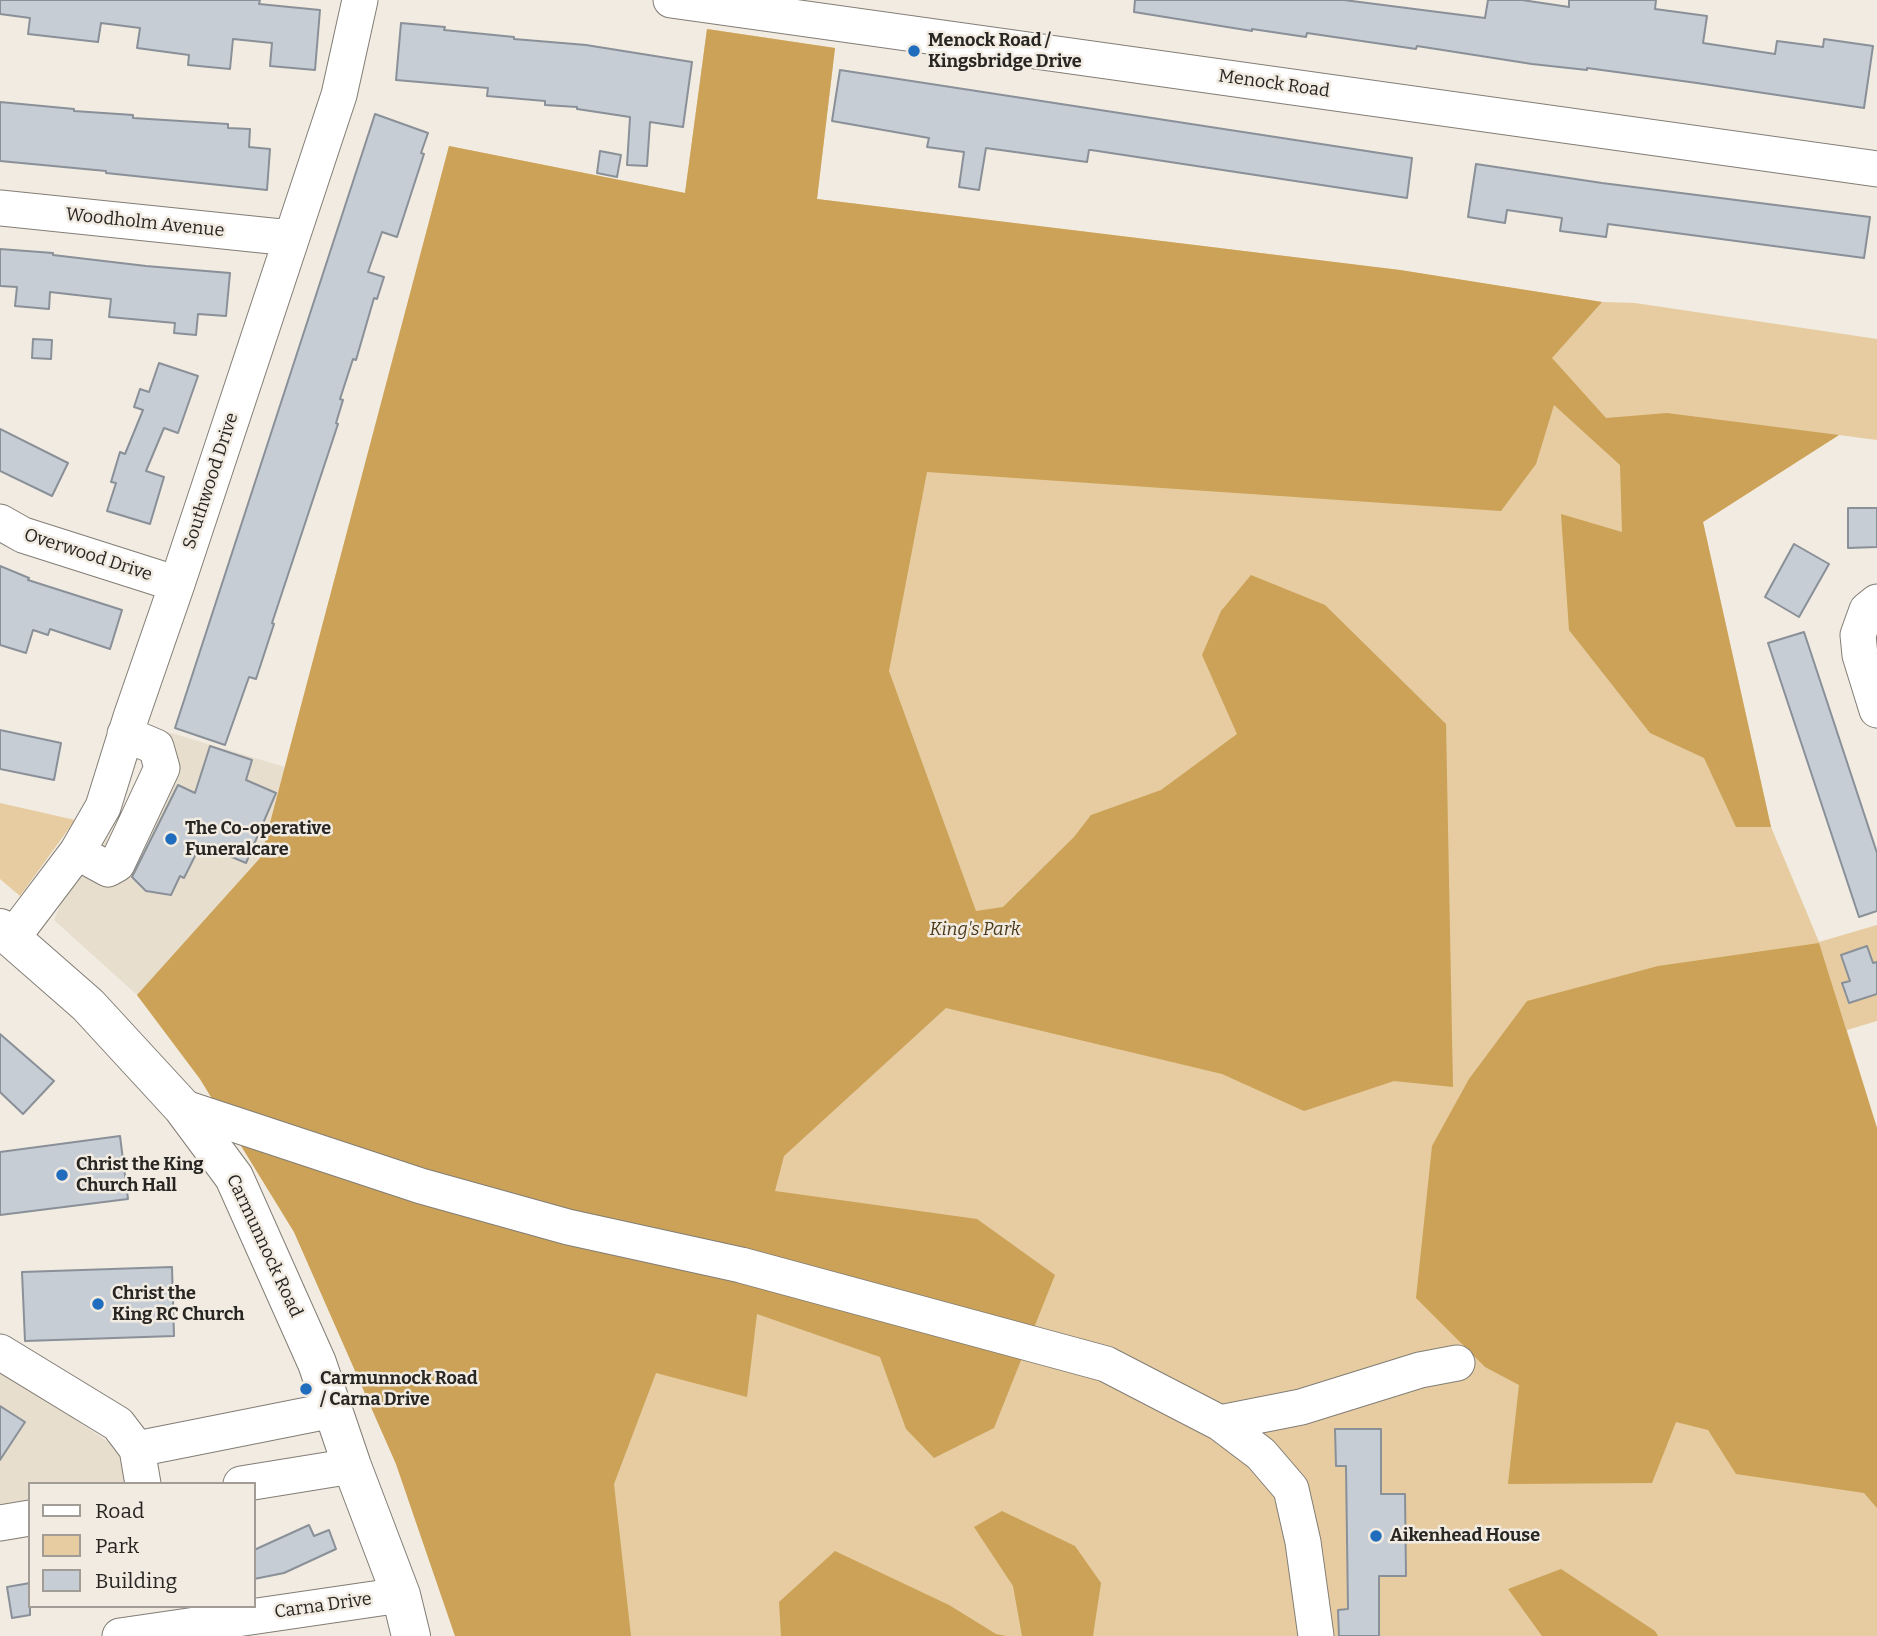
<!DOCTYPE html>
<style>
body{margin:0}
#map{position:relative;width:1877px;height:1636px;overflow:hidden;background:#f1ebe2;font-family:Bitter,serif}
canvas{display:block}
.legend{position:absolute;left:28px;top:1482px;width:228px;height:126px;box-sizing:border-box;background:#f1ebe2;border:2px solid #a19c96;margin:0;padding:9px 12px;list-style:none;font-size:21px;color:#282623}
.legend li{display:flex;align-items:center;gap:14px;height:35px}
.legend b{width:35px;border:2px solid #a19c96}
</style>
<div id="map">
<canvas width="1877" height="1636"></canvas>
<ul class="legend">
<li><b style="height:9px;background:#fff"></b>Road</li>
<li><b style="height:19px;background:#e6cca0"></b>Park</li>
<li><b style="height:19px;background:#c6cdd5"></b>Building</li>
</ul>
</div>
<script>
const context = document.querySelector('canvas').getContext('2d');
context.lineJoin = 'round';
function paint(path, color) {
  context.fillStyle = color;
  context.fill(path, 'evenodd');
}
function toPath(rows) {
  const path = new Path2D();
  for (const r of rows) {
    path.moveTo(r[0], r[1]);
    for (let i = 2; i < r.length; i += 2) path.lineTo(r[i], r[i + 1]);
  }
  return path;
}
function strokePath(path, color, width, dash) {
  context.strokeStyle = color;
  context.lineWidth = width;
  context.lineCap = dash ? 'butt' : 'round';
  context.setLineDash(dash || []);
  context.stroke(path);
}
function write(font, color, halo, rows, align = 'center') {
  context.font = font + ' Bitter,serif';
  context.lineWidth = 5;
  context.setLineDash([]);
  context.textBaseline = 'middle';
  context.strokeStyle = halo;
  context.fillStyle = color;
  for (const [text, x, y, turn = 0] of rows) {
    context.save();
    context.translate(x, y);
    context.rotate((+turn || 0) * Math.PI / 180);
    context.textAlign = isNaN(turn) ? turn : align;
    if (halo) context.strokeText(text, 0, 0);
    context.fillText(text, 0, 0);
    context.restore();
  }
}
paint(toPath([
 [158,729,285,767,261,857,137,995,54,920,62,901,122,817],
 [0,1367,124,1453,129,1484,30,1484,30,1537,0,1542]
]), '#e7dece');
paint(toPath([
 [707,29,835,48,817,199,1400,270,1602,302,1635,303,1877,339,1877,440,1839,435,1703,522,1771,827,1819,942,1877,925,1877,1021,1847,1030,1877,1128,1877,1636,455,1636,396,1464,294,1232,200,1079,137,995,261,857,449,146,685,193],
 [0,803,75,820,20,896,0,879]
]), '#e6cca0');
paint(toPath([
 [707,29,835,48,817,199,1400,270,1602,302,1552,358,1606,418,1667,413,1839,435,1703,522,1771,827,1736,827,1704,758,1650,733,1569,630,1561,514,1622,532,1620,465,1554,405,1536,464,1501,511,927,472,889,671,976,911,1003,907,1074,837,1091,815,1161,790,1237,734,1202,655,1221,611,1251,575,1325,605,1446,724,1453,1087,1394,1081,1304,1111,1222,1074,946,1008,784,1156,775,1191,977,1219,1055,1275,994,1428,934,1458,906,1429,880,1357,757,1314,747,1397,656,1373,614,1484,631,1636,455,1636,396,1464,294,1232,200,1079,137,995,261,857,449,146,685,193],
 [1819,943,1877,1128,1877,1508,1864,1493,1736,1474,1708,1430,1676,1422,1652,1483,1508,1484,1519,1385,1485,1367,1416,1298,1432,1146,1469,1079,1527,1001,1658,966],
 [1002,1511,1075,1546,1101,1583,1093,1636,1022,1636,1013,1586,974,1527],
 [835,1551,949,1605,996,1634,1006,1636,781,1636,779,1602],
 [1561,1569,1655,1631,1658,1636,1542,1636,1508,1589]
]), '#cba257');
const building = toPath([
 [0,0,260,0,259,4,320,10,315,70,270,66,272,43,233,39,230,69,188,65,189,55,137,48,140,28,101,23,98,42,28,34,30,18,0,14,0,0],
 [1135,0,1344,0,1485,18,1488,0,1522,0,1569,7,1569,0,1656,0,1655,9,1707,16,1703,43,1775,54,1777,41,1823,47,1824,39,1873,46,1864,108,1697,83,1587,68,1587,70,1532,64,1417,46,1416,49,1307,33,1306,37,1252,29,1252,31,1134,12,1135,0],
 [401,23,445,27,444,30,514,37,514,39,586,45,692,62,683,127,650,122,647,166,627,165,630,117,577,109,577,107,545,105,545,101,487,96,488,88,396,80,401,23],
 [840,70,1412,158,1407,198,1091,150,1089,150,1087,162,986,148,979,190,959,187,964,152,927,147,929,138,832,121,840,70],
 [0,102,74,109,74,111,133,115,133,118,228,124,228,128,250,129,249,147,270,149,267,190,106,173,106,171,0,161,0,102],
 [375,114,428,133,421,153,424,154,397,237,382,232,368,272,384,277,377,299,374,298,356,360,353,359,340,399,343,400,336,423,338,424,272,623,274,624,256,679,249,677,225,745,175,728,375,114],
 [600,151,621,155,617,177,597,173,600,151],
 [1476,164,1602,183,1870,217,1864,258,1608,224,1606,237,1560,231,1562,218,1507,210,1505,223,1468,217,1476,164],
 [0,249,53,253,53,255,146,266,230,273,226,316,198,314,196,335,174,333,175,323,109,317,111,299,50,292,49,309,15,306,17,287,0,286,0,249],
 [33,339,52,340,51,359,32,358,33,339],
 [159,363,198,376,178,433,164,428,146,471,164,477,150,524,107,511,116,483,111,482,120,452,125,454,143,410,134,407,140,389,149,392,159,363],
 [0,429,68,463,52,496,0,471,0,429],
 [1848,508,1877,508,1877,547,1848,548,1848,508],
 [1794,544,1829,564,1799,617,1765,597,1794,544],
 [0,566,29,578,28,580,122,610,110,649,50,629,48,635,33,630,26,653,0,645,0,566],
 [1804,632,1877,853,1877,911,1859,917,1768,643,1804,632],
 [0,730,61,743,54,780,0,769,0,730],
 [210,746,252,760,246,780,276,793,246,863,201,844,184,878,180,876,171,895,146,891,132,877,178,785,195,793,210,746],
 [1867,946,1873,963,1877,962,1877,994,1849,1003,1842,983,1850,981,1841,955,1867,946],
 [0,1034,54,1081,23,1114,0,1092,0,1034],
 [120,1136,128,1199,0,1215,0,1152,120,1136],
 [172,1267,174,1336,25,1341,22,1272,172,1267],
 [0,1406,25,1422,0,1460,0,1406],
 [1335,1429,1381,1429,1381,1494,1405,1494,1406,1576,1379,1576,1379,1636,1339,1636,1338,1610,1348,1609,1346,1466,1336,1466,1335,1429],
 [309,1525,314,1536,329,1530,336,1549,284,1573,254,1579,254,1550,309,1525],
 [30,1583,30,1615,12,1618,7,1587,30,1583]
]);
paint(building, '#c6cdd5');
strokePath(building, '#8a9098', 2);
const minor = toPath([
 [671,0,1877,169],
 [0,208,291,238],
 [0,522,23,535,177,584],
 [1877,602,1867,610,1858,635,1860,655,1877,710],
 [77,852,108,869,117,864,162,768,156,747,125,734],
 [12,938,77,852,103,807,131,717,177,584,339,95,360,0],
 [182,1107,421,1186,568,1227,741,1265,1106,1364,1220,1423,1261,1454,1291,1489,1303,1542,1316,1636],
 [0,1352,118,1424,137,1449,143,1484],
 [1220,1423,1301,1407,1420,1370,1457,1363],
 [137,1449,333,1410],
 [241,1484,352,1466],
 [0,1523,30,1518],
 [120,1636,401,1595]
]);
const major = toPath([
 [0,928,88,1005,182,1107,234,1177,317,1363,352,1466,401,1595,411,1636]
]);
strokePath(minor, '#827d75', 37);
strokePath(major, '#827d75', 40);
strokePath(minor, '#fff', 35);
strokePath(major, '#fff', 38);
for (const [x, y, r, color] of [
 [914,51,7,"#1f6dbc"],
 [171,839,7,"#1f6dbc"],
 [62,1175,7,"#1f6dbc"],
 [98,1304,7,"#1f6dbc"],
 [306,1389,7,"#1f6dbc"],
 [1376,1536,7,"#1f6dbc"]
]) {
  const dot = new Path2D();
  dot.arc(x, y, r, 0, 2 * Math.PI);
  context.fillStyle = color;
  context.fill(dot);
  strokePath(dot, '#f1ebe2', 2.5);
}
write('bold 18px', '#282623', '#f1ebe2', [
 ["Menock Road /",928,41],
 ["Kingsbridge Drive",928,62],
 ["The Co-operative",185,829],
 ["Funeralcare",185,850],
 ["Christ the King",76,1165],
 ["Church Hall",76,1186],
 ["Christ the",112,1294],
 ["King RC Church",112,1315],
 ["Carmunnock Road",320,1379],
 ["/ Carna Drive",320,1400],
 ["Aikenhead House",1390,1536]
], 'left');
write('18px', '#282623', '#f1ebe2', [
 ["Menock Road",1274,84,8],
 ["Woodholm Avenue",145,223,6],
 ["Southwood Drive",211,481,-72],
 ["Overwood Drive",88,555,18],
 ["Carmunnock Road",264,1246,65],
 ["Carna Drive",323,1606,-8]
]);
write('italic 18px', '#4b3919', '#f1ebe2', [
 ["King's Park",975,930]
]);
</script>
